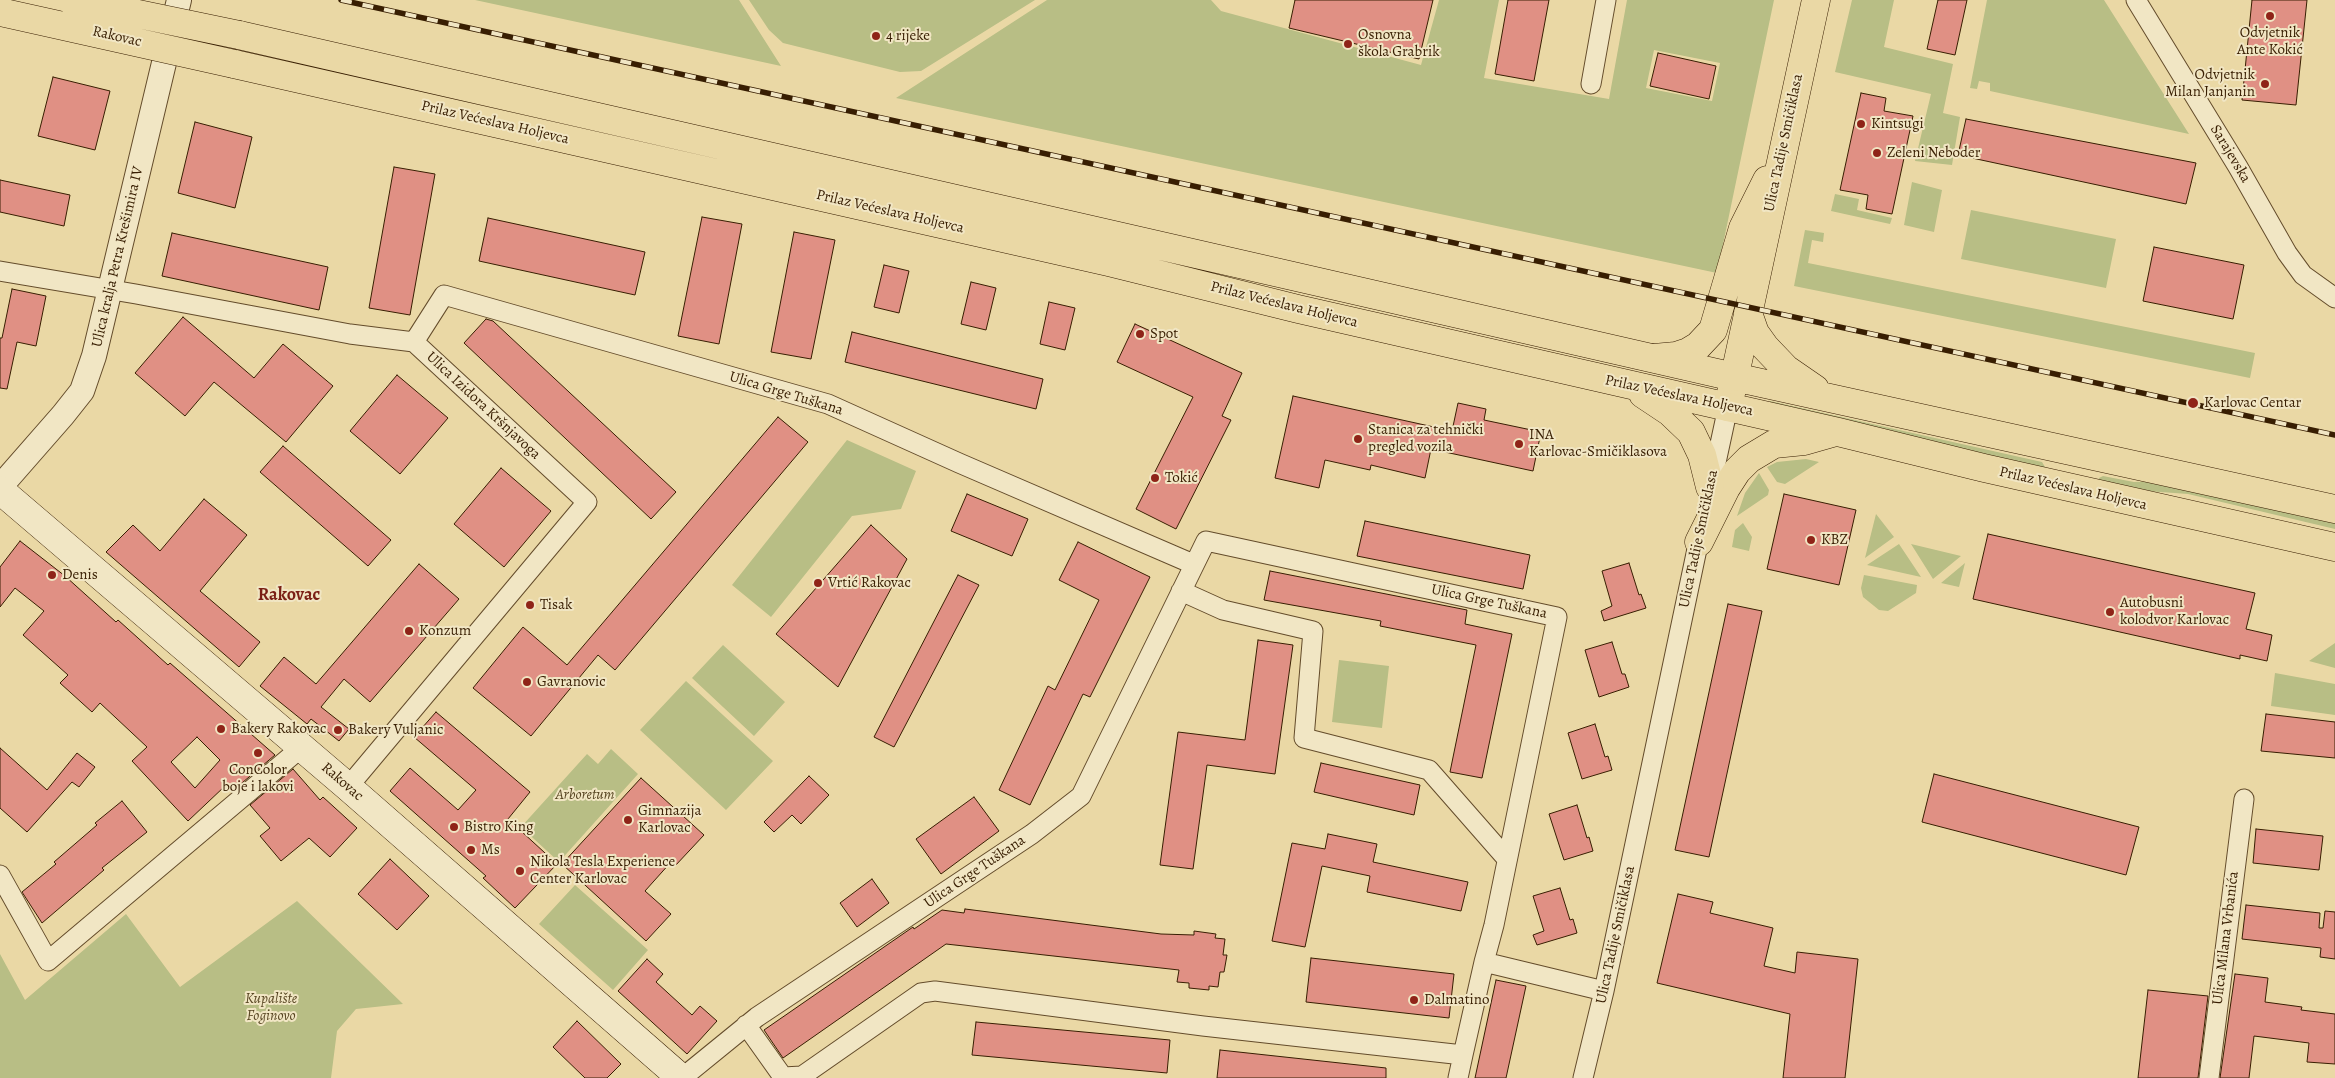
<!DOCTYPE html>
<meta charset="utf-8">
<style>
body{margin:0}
canvas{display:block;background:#ead8a5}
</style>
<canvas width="2335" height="1078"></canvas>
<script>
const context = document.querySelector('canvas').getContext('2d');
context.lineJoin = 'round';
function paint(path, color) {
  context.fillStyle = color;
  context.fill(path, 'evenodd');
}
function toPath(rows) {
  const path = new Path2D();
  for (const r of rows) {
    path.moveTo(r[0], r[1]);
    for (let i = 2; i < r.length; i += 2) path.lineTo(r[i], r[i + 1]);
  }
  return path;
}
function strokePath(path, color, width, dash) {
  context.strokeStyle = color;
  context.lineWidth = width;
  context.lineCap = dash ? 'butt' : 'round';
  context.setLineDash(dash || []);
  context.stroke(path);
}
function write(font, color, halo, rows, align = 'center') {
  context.font = font + ' Alegreya,serif';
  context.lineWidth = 4;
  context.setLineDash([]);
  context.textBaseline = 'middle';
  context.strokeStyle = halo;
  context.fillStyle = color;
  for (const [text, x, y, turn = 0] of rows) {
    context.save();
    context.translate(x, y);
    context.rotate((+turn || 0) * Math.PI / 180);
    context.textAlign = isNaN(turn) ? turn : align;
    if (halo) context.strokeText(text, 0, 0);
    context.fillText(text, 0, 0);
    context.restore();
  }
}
paint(toPath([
 [475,0,739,0,781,66],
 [749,0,1035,0,921,71,900,72,783,43,769,30],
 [1047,0,1211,0,1221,11,1421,65,1439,0,1499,0,1484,78,1609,99,1627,0,1774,0,1717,273,896,98],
 [1654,50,1720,63,1712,101,1646,88],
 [1852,0,1894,0,1884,47,1953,64,1943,113,1960,117,1952,165,1915,161,1931,94,1835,72],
 [1987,0,2104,0,2189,134,1990,91,1990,83,1979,81,1977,89,1970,88],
 [1912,182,1942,190,1934,232,1904,225],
 [1835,194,1859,199,1857,210,1892,218,1890,224,1831,211],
 [1971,210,2116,239,2106,288,1961,259],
 [1805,230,1824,233,1823,242,1812,240,1808,263,2255,353,2250,378,1794,286],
 [1770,401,2042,462,2045,467,2043,469,1769,405],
 [847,440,916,471,901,509,852,516,771,617,732,585],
 [1806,459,1819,462,1785,484,1777,482,1767,467,1777,462],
 [1759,473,1769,490,1768,495,1737,516,1745,493],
 [2103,476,2134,482,2158,481,2335,519,2335,529,2188,494,2147,491,2098,481,2099,478],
 [1876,514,1894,537,1865,558],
 [1743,523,1752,537,1749,551,1732,547,1735,530],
 [1899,544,1921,577,1867,565],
 [1911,544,1961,556,1933,579],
 [1965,563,1959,587,1941,583],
 [1864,575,1917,585,1916,593,1888,611,1879,610,1863,597,1861,588],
 [2335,643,2335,668,2309,661],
 [723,645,785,702,754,736,692,678],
 [1339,660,1389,666,1382,728,1332,722],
 [2275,673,2335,684,2335,715,2271,706],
 [686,681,773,761,726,810,640,730],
 [611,749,638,774,559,862,521,827,587,754,598,764],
 [575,885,648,950,613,990,539,924],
 [297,901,403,1004,356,1009,337,1031,331,1078,0,1078,0,954,25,1000,126,914,180,987]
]), '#b8be85');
const building = toPath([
 [1295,0,1433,0,1419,59,1289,28,1295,0],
 [1508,0,1549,0,1534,81,1495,74,1508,0],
 [1938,0,1967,0,1955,55,1927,49,1938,0],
 [2252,0,2307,0,2296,105,2242,100,2252,0],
 [1658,53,1716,66,1709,99,1650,86,1658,53],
 [53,77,110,91,95,150,38,136,53,77],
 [1861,93,1886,98,1884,111,1913,116,1892,214,1866,209,1868,195,1840,190,1861,93],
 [1966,119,2196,163,2186,204,1958,155,1966,119],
 [195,122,252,137,235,208,178,193,195,122],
 [394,167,435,174,410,315,369,308,394,167],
 [0,180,70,195,64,226,0,212,0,180],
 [702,217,742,224,719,344,678,336,702,217],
 [488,218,645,252,635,295,479,261,488,218],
 [794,232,835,240,811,359,771,352,794,232],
 [172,233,328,267,319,310,162,276,172,233],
 [2154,247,2244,265,2233,319,2143,301,2154,247],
 [884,265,909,271,899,313,874,307,884,265],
 [971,282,996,288,986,330,961,324,971,282],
 [12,289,46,296,36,346,17,342,7,389,0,388,0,338,2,338,12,289],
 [1049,302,1075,308,1065,350,1040,344,1049,302],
 [183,317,254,378,283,344,333,386,286,442,214,382,185,416,135,373,183,317],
 [486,319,493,321,676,492,651,519,464,343,486,319],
 [1135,324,1242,373,1222,416,1231,420,1176,529,1136,509,1193,397,1117,362,1135,324],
 [852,332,1043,379,1036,409,845,362,852,332],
 [397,375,448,418,400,474,350,431,397,375],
 [1293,396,1452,431,1458,403,1486,409,1484,420,1541,432,1533,471,1431,449,1425,478,1371,465,1370,470,1325,460,1319,488,1275,478,1293,396],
 [778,417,808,442,615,670,598,655,531,736,473,688,523,627,567,665,778,417],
 [283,446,391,540,368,566,260,472,283,446],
 [501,468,551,511,504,567,454,524,501,468],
 [967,494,1028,519,1012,556,951,531,967,494],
 [1784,494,1856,510,1839,585,1767,569,1784,494],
 [204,499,247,535,200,591,260,642,239,667,106,552,133,525,160,551,204,499],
 [1365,521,1530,555,1523,589,1357,556,1365,521],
 [871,525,907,559,838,687,776,634,871,525],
 [1988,534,2255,593,2246,629,2272,635,2267,661,2240,655,2240,659,1973,599,1988,534],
 [20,541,65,576,116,622,118,620,168,665,170,663,275,755,236,788,234,787,230,791,225,786,188,821,132,761,147,747,100,703,92,712,60,683,68,675,23,635,44,611,15,588,0,607,0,567,20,541],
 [197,737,220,760,195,788,171,762,197,737],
 [1078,542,1150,577,1090,697,1083,694,1030,805,999,790,1048,686,1055,690,1099,600,1059,580,1078,542],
 [1629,563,1639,595,1641,594,1646,608,1604,621,1601,611,1612,606,1602,571,1629,563],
 [419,564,459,599,370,702,344,679,321,707,349,729,339,741,311,719,307,724,260,686,284,657,316,684,419,564],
 [1270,571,1467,610,1465,624,1512,634,1482,778,1450,772,1476,645,1380,626,1381,621,1264,600,1270,571],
 [958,575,979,585,894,747,874,737,958,575],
 [1728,604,1762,611,1709,857,1675,850,1728,604],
 [1258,640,1293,645,1275,774,1207,765,1193,869,1160,865,1178,732,1245,740,1258,640],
 [1612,642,1622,674,1625,674,1629,687,1599,697,1585,650,1612,642],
 [436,712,530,792,508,819,557,864,515,908,483,878,486,876,390,791,410,768,458,810,476,790,414,737,436,712],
 [2266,714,2335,722,2335,758,2261,751,2266,714],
 [1595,724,1605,757,1608,756,1612,770,1582,779,1568,733,1595,724],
 [0,748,47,790,77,753,95,767,79,787,72,782,27,832,0,808,0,748],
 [1321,763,1420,785,1414,815,1314,792,1321,763],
 [293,769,320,800,323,797,357,828,330,857,309,838,281,861,260,836,270,828,250,805,293,769],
 [1934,774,2139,827,2126,875,1922,822,1934,774],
 [809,776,829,795,801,824,792,815,774,832,764,822,809,776],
 [641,778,704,835,675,866,671,862,645,891,671,914,646,941,562,864,641,778],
 [974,797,999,831,941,874,916,839,974,797],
 [122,801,147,832,102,868,104,870,42,923,22,892,56,864,54,862,97,825,95,823,122,801],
 [1577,805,1587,838,1589,837,1593,851,1564,860,1549,814,1577,805],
 [2256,829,2323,836,2319,870,2253,863,2256,829],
 [1328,834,1377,844,1373,862,1468,882,1461,911,1367,892,1370,876,1322,866,1305,947,1272,941,1292,843,1325,849,1328,834],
 [390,859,429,896,397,930,358,894,390,859],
 [872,879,889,903,857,927,840,903,872,879],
 [1560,888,1570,920,1573,919,1577,933,1537,945,1533,935,1544,931,1533,896,1560,888],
 [1678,894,1713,902,1710,913,1773,928,1764,966,1795,973,1797,952,1858,959,1845,1078,1783,1078,1790,1014,1657,983,1678,894],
 [2246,905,2320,913,2319,928,2323,928,2325,911,2335,912,2335,959,2320,957,2321,948,2242,939,2246,905],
 [965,909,1161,934,1194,935,1194,931,1216,934,1215,938,1225,939,1223,955,1227,955,1224,972,1220,972,1218,987,1209,986,1209,990,1189,988,1189,983,1177,982,1179,970,946,944,783,1058,764,1030,913,927,914,929,942,910,964,913,965,909],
 [1311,958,1454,974,1449,1018,1306,1002,1311,958],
 [647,959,663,974,656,982,692,1015,700,1006,717,1021,687,1054,618,991,647,959],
 [2235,974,2268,978,2265,1002,2302,1007,2301,1010,2335,1014,2335,1064,2307,1062,2309,1043,2254,1036,2249,1078,2220,1078,2235,974],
 [1496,980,1526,986,1506,1078,1475,1078,1496,980],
 [2148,990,2208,996,2198,1078,2138,1078,2148,990],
 [577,1021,621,1064,607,1078,585,1078,553,1047,577,1021],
 [976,1022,1170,1040,1167,1073,972,1055,976,1022],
 [1220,1050,1386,1068,1386,1078,1217,1078,1220,1050]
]);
paint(building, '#e09084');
strokePath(building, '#381e02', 1);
const minor = toPath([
 [2136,0,2238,167,2287,253,2303,275,2335,298],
 [1591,84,1606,0],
 [0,271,136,294,350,334,414,342,587,502,348,787],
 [414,342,444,295,828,404,959,463,1193,564],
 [1712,481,1728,407],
 [1181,591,1223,610,1313,631,1304,738,1429,770,1507,859],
 [0,875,48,961,302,747],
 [746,1025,783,1077,802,1076,921,993,935,991,1203,1026,1463,1055,1458,1078],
 [1463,1055,1484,962],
 [682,1078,757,1017,1032,834,1081,796,1206,541,1557,617,1494,925,1484,962,1604,991],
 [1583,1078,1604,991,1701,530],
 [2209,1078,2244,799]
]);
const tertiary = toPath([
 [0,487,63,415,82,391,94,356,179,0]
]);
const secondary = toPath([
 [0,490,348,787,681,1078]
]);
const primary = toPath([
 [1816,0,1728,407,1838,432,1984,468,2335,547],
 [1748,313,1755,333,1765,347,1786,369,1815,389],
 [1654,358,1676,356,1688,352,1698,346,1713,330,1743,228,1767,180],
 [1734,377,2335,509],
 [1699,542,1726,488,1737,471,1749,459,1774,444,1804,441,1832,433]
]);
const trunk = toPath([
 [239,35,1734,377],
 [234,64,1109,262,1298,309,1728,407],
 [1643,394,1670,412,1691,432,1702,455,1710,487]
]);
strokePath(minor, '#644c2b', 21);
strokePath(tertiary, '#644c2b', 26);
strokePath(secondary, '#381e02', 29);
strokePath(primary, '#381e02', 29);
strokePath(trunk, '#381e02', 29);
strokePath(minor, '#f1e6c4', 19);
strokePath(tertiary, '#f1e6c4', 24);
strokePath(secondary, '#f1e6c4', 28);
strokePath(primary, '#ead8a5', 28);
strokePath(trunk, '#ead8a5', 28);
const rail = toPath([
 [341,0,2335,435]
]);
strokePath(rail, '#381e02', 5.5);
strokePath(rail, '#f1e6c4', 4, [11]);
const trunkBridge = toPath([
 [71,0,239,35],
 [0,12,234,64]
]);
strokePath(trunkBridge, '#381e02', 29, []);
strokePath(trunkBridge, '#ead8a5', 28);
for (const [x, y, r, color] of [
 [2270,16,5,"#8f2418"],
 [876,36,5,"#8f2418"],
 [1348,44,5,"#8f2418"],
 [2265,84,5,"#8f2418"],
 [1861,124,5,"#8f2418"],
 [1877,153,5,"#8f2418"],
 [1140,334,5,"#8f2418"],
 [2193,403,6,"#8f2418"],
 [1358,439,5,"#8f2418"],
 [1519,444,5,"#8f2418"],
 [1155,478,5,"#8f2418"],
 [1811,540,5,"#8f2418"],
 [52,575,5,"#8f2418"],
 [818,583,5,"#8f2418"],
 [530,605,5,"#8f2418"],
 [2110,612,5,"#8f2418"],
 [409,631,5,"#8f2418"],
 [527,682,5,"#8f2418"],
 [221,729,5,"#8f2418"],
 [338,730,5,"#8f2418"],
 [258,753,5,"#8f2418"],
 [628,820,5,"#8f2418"],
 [454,827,5,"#8f2418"],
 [471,850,5,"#8f2418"],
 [520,871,5,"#8f2418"],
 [1414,1000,5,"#8f2418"]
]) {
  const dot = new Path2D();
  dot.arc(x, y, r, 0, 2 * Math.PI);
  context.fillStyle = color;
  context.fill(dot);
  strokePath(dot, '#f1e6c4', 2);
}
write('15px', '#381e02', '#f1e6c4', [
 ["Odvjetnik",2270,33,"center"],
 ["Ante Kokić",2270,50,"center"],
 ["Osnovna",1358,35],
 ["škola Grabrik",1358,52],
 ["4 rijeke",886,36],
 ["Odvjetnik",2255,75,"right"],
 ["Milan Janjanin",2255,92,"right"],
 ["Kintsugi",1871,124],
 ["Zeleni Neboder",1887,153],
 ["Spot",1150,334],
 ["Karlovac Centar",2204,403],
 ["Stanica za tehnički",1368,430],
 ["pregled vozila",1368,447],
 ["INA",1529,435],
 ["Karlovac-Smičiklasova",1529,452],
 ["Tokić",1165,478],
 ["KBZ",1821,540],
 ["Denis",62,575],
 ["Vrtić Rakovac",828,583],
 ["Autobusni",2120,603],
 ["kolodvor Karlovac",2120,620],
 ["Tisak",540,605],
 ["Konzum",419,631],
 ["Gavranovic",537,682],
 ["Bakery Rakovac",231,729],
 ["Bakery Vuljanic",348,730],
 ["ConColor",258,770,"center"],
 ["boje i lakovi",258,787,"center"],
 ["Gimnazija",638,811],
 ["Karlovac",638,828],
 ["Bistro King",464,827],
 ["Ms",481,850],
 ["Nikola Tesla Experience",530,862],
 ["Center Karlovac",530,879],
 ["Dalmatino",1424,1000]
], 'left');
write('15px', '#381e02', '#f1e6c4', [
 ["Rakovac",117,37,13],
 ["Prilaz Većeslava Holjevca",495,123,13],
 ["Ulica Tadije Smičiklasa",1784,143,-78],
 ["Sarajevska",2230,154,59],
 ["Prilaz Većeslava Holjevca",890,212,13],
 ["Ulica kralja Petra Krešimira IV",118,257,-77],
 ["Prilaz Većeslava Holjevca",1284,305,14],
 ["Ulica Grge Tuškana",786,394,17],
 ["Prilaz Većeslava Holjevca",1679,396,12],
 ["Ulica Izidora Kršnjavoga",483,406,43],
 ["Prilaz Većeslava Holjevca",2073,489,13],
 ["Ulica Tadije Smičiklasa",1699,539,-78],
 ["Ulica Grge Tuškana",1489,602,12],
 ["Rakovac",342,782,41],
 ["Ulica Grge Tuškana",975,872,-34],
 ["Ulica Tadije Smičiklasa",1616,935,-78],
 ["Ulica Milana Vrbanića",2226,938,-83]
]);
write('italic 15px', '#584623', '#f1e6c4', [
 ["Arboretum",585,795],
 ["Kupalište",271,999],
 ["Foginovo",271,1016]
]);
write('bold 18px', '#7a1f14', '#f1e6c4', [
 ["Rakovac",289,596]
]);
</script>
